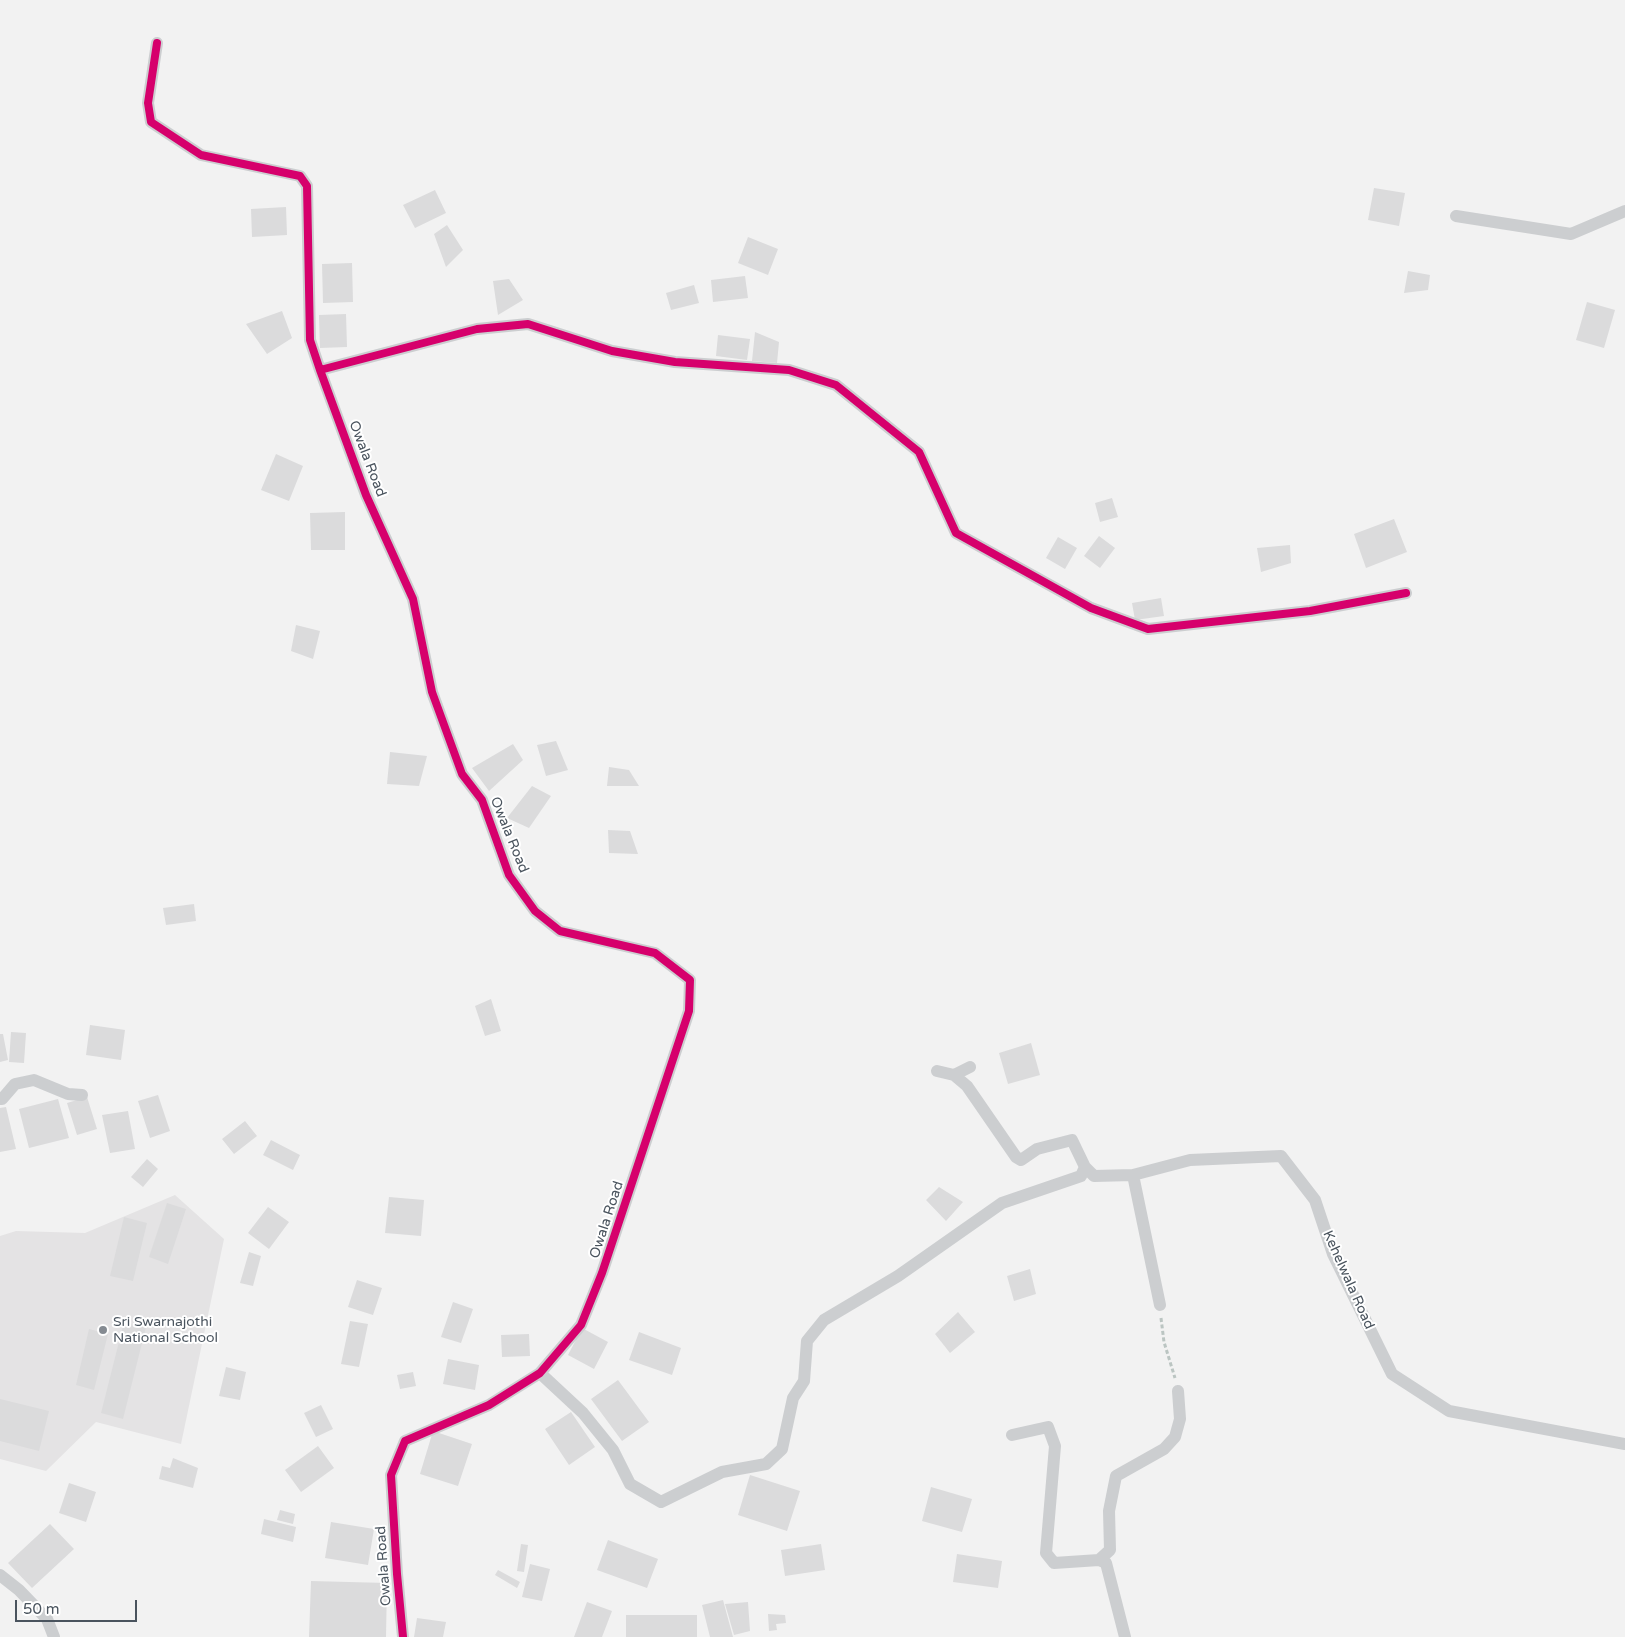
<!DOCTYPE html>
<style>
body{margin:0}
#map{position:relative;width:1625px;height:1637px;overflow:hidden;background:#f2f2f2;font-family:"Varela Round",sans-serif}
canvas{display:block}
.scale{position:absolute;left:15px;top:1600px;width:122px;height:22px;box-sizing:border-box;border:2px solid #4a545e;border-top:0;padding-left:6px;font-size:15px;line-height:18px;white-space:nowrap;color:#4a545e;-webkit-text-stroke:4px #fff;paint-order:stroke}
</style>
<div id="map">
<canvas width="1625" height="1637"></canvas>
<div class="scale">50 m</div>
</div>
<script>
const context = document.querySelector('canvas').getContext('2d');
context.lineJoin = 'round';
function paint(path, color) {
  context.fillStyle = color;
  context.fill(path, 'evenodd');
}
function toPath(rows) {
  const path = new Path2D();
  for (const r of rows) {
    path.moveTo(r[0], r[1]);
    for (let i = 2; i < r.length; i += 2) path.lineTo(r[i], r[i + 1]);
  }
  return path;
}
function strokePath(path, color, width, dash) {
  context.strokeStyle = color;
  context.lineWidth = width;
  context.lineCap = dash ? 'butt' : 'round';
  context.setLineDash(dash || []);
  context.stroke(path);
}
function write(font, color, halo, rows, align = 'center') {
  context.font = font + ' "Varela Round",sans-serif';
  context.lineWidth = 4;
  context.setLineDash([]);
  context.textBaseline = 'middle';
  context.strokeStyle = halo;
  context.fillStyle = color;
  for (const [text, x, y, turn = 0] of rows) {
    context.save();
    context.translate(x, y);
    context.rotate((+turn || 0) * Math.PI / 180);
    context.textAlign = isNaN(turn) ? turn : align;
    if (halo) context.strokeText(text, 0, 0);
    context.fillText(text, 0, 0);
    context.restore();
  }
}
paint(toPath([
 [175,1195,224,1239,181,1444,96,1422,46,1471,0,1459,0,1236,16,1231,85,1233]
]), '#e4e3e4');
paint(toPath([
 [1374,188,1405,193,1399,226,1368,220],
 [435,190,446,213,415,228,403,205],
 [286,207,287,235,252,237,251,209],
 [447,225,463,250,446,267,434,234],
 [748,237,778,249,768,275,738,263],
 [352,263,353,302,323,303,322,264],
 [1408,271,1430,275,1428,290,1404,293],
 [745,276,748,298,713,302,711,280],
 [509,279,523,300,498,315,493,281],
 [694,285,699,303,671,310,666,293],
 [1587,302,1615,310,1604,348,1576,340],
 [282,311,292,338,267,354,246,324],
 [346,314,347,347,320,348,319,315],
 [755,332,779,342,777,363,752,361],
 [718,335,750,339,747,360,716,356],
 [276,454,303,466,289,501,261,490],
 [1112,498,1118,517,1100,522,1095,503],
 [345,512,345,550,311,550,310,513],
 [1394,519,1407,552,1366,568,1354,534],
 [1099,536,1115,548,1100,568,1084,556],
 [1058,537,1077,548,1065,569,1046,558],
 [1290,545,1291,563,1261,572,1257,548],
 [1161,598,1164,616,1135,620,1132,603],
 [296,625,320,631,313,659,291,651],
 [556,741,568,770,546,776,537,745],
 [513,744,523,760,489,791,472,768],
 [390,752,427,756,419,786,387,784],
 [609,767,629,770,639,786,607,786],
 [532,786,551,796,529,828,507,818],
 [608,830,630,831,638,854,609,853],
 [194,904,196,921,166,925,163,908],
 [491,999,501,1031,485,1036,475,1006],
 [90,1025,125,1030,121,1060,86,1055],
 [11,1032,26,1033,24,1063,9,1062],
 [0,1034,3,1034,8,1060,0,1062],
 [1031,1043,1040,1075,1008,1084,999,1053],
 [158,1095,170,1131,150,1138,138,1101],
 [87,1097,97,1129,77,1135,67,1103],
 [58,1099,69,1138,29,1148,19,1109],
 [6,1107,16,1149,0,1152,0,1108],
 [128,1111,135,1149,110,1153,102,1115],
 [245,1121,257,1136,234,1154,222,1139],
 [271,1140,300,1155,293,1170,263,1155],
 [147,1159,158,1169,143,1187,131,1177],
 [939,1187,963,1202,946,1221,926,1200],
 [389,1197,424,1200,421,1236,385,1233],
 [167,1203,186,1209,168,1264,149,1257],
 [268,1207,289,1222,269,1249,248,1233],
 [124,1217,147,1223,133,1281,110,1276],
 [249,1252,261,1256,253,1286,240,1283],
 [1030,1269,1036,1294,1014,1301,1007,1276],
 [357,1280,382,1288,373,1315,348,1307],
 [453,1302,473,1309,461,1343,441,1337],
 [958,1312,975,1332,950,1353,935,1334],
 [350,1321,368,1324,359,1367,341,1364],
 [124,1322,146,1327,123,1419,101,1413],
 [582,1328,608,1342,594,1369,568,1355],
 [89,1329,108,1334,94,1390,76,1385],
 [639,1332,681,1348,672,1375,629,1360],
 [529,1334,530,1356,502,1357,501,1335],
 [448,1359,479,1365,475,1390,443,1384],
 [226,1367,246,1372,240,1400,219,1396],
 [413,1372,416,1386,400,1389,397,1375],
 [618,1380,649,1422,622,1441,591,1399],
 [0,1399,49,1411,39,1451,0,1441],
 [321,1405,333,1429,316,1437,304,1413],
 [571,1412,595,1447,569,1465,545,1429],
 [433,1431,472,1444,458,1486,420,1474],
 [318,1446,334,1468,301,1492,285,1470],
 [173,1458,198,1468,193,1488,159,1479,162,1466,174,1469,170,1468],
 [750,1475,800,1491,787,1531,738,1515],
 [69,1483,96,1492,86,1522,59,1513],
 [931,1487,972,1499,962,1532,922,1521],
 [280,1510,295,1514,293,1524,277,1520],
 [264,1519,296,1527,293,1542,261,1534],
 [331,1522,374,1529,368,1565,325,1558],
 [50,1524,74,1549,32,1588,8,1563],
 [608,1540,658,1559,647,1588,597,1570],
 [521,1544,528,1545,524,1572,517,1571],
 [821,1544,825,1570,785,1576,781,1550],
 [957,1554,1002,1561,998,1588,953,1582],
 [530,1564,550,1569,542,1601,522,1597],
 [498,1570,520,1582,517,1588,495,1575],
 [311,1581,387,1583,386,1637,309,1637],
 [723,1600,733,1637,710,1637,702,1605],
 [587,1602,612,1611,602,1637,574,1637],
 [748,1602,750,1631,734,1635,725,1604],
 [768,1614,785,1615,786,1623,776,1624,777,1630,769,1631],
 [626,1615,697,1615,697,1637,626,1637],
 [417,1618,446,1622,443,1637,414,1637]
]), '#dbdbdc');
strokePath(toPath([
 [1161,1318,1164,1342,1175,1378]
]), '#bbc5c2', 3, [4, 2.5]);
strokePath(toPath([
 [157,43,148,103,151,122,201,155,300,176,307,186,310,340,320,370,366,495,413,599,432,692,462,774,482,800,509,875,535,911,560,931,655,953,690,980,689,1011,602,1273,581,1325,540,1373,489,1405,405,1441,391,1475,397,1574,403,1637],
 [1456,216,1571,234,1625,211],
 [320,370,477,329,528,324,612,351,675,362,789,370,836,385,919,452,956,533,1091,608,1148,629,1310,611,1406,593],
 [937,1071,954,1075,970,1067],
 [0,1099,2,1099,15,1084,34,1080,68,1094,82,1095],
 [1085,1167,1094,1176,1133,1175,1190,1160,1281,1156,1315,1200,1333,1254,1392,1374,1449,1411,1625,1444],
 [1133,1175,1160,1305],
 [540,1373,583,1413,613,1450,630,1484,661,1502,722,1472,766,1464,782,1449,793,1398,804,1381,807,1341,824,1320,898,1276,1002,1203,1081,1176,1085,1167,1072,1140,1037,1149,1021,1160,1016,1157,967,1086,954,1075],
 [1012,1435,1048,1427,1055,1446,1046,1553,1054,1563,1099,1560,1106,1563,1125,1637],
 [1099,1560,1110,1550,1109,1511,1116,1476,1164,1449,1175,1437,1180,1419,1178,1391],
 [0,1575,19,1590,47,1619,54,1637]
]), '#ccced0', 12);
strokePath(toPath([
 [157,43,148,103,151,122,201,155,300,176,307,186,310,340,320,370,366,495,413,599,432,692,462,774,482,800,509,875,535,911,560,931,655,953,690,980,689,1011,602,1273,581,1325,540,1373,489,1405,405,1441,391,1475,397,1574,403,1637],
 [320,370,477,329,528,324,612,351,675,362,789,370,836,385,919,452,956,533,1091,608,1148,629,1310,611,1406,593]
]), '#d6006c', 8);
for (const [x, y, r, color] of [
 [103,1330,5,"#858b92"]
]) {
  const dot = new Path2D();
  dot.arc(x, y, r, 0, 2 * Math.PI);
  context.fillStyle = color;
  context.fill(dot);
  strokePath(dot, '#fff', 2);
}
write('14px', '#4a545e', '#fff', [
 ["Owala Road",367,459,69],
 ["Owala Road",509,835,68],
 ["Owala Road",607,1220,-72],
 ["Kehelwala Road",1348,1280,66],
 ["Owala Road",384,1566,-94]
]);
write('14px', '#4a545e', '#fff', [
 ["Sri Swarnajothi",113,1322],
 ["National School",113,1338]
], 'left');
</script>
